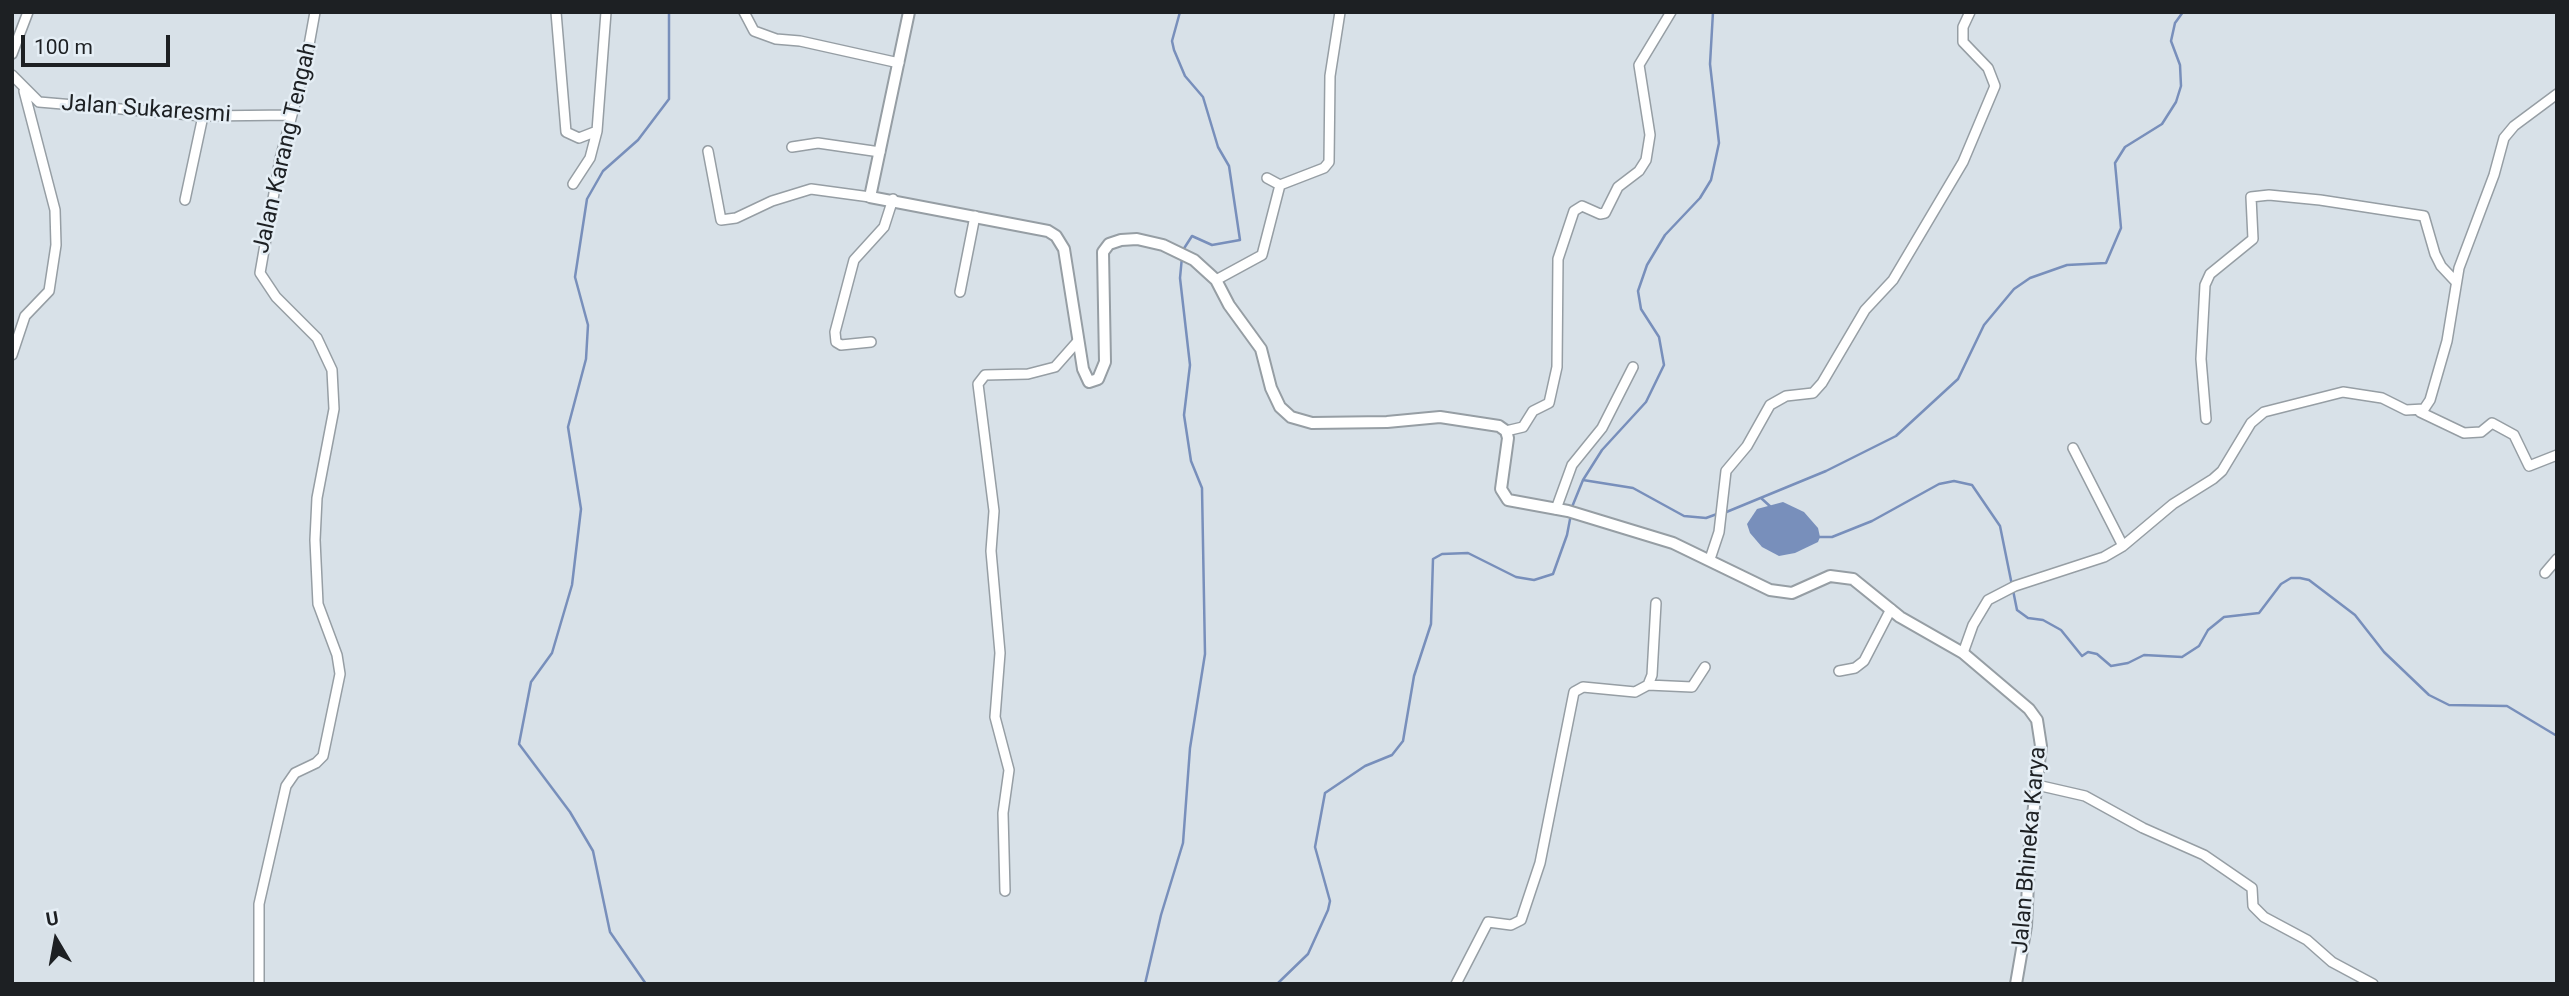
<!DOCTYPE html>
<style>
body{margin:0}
#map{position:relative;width:2569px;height:996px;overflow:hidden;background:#d8e1e8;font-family:Roboto,sans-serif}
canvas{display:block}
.frame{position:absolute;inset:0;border:14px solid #1d2023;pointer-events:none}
.north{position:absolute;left:21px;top:905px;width:70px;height:70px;-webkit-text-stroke:5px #e5eef5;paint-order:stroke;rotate:350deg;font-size:19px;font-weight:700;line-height:28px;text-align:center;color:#1d2023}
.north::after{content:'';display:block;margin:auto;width:24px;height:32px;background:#1d2023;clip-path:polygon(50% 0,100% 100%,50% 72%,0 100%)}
.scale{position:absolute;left:21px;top:35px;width:149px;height:32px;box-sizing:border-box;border:4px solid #1d2023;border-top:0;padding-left:9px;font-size:21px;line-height:24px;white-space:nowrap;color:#1d2023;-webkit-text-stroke:5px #e5eef5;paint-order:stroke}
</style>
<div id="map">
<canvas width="2569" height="996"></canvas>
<div class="frame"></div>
<div class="north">U</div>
<div class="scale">100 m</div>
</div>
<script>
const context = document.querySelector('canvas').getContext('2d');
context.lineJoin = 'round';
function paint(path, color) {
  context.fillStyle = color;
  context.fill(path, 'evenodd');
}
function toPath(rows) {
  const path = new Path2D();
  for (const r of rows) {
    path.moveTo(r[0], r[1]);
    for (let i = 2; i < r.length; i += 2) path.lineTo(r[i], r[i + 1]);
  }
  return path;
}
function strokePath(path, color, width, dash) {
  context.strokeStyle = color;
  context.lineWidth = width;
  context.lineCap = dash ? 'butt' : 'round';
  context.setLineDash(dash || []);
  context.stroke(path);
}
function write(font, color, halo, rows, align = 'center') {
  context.font = font + ' Roboto,sans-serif';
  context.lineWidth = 5;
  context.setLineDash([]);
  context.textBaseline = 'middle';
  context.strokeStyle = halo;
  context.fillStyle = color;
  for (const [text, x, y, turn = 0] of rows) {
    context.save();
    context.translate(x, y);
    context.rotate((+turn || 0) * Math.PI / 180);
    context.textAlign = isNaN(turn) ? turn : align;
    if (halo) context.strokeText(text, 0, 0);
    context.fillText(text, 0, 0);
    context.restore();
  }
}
paint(toPath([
 [1783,502,1804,512,1818,528,1820,537,1818,542,1795,553,1779,556,1762,547,1750,533,1747,524,1757,509]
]), '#788fbb');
strokePath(toPath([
 [1180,12,1172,41,1174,50,1185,76,1203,97,1218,147,1229,166,1240,240,1212,245,1192,236,1183,250],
 [1583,480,1602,450,1646,402,1664,365,1659,337,1641,309,1638,291,1647,265,1665,235,1700,198,1711,180,1719,143,1710,64,1713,12],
 [1761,498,1772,508],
 [1572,507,1583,480,1633,488,1684,516,1706,518,1717,514],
 [1724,513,1826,471,1896,436,1958,379,1984,325,2014,289,2030,278,2067,265,2106,263,2121,228,2115,163,2125,147,2162,124,2176,102,2181,86,2180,65,2171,41,2175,23,2183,12],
 [1819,537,1832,537,1872,521,1939,484,1954,481,1972,485,2000,526,2017,610,2028,618,2043,620,2061,630,2082,656,2088,652,2097,654,2111,666,2128,663,2144,655,2182,657,2199,646,2208,630,2224,617,2259,613,2281,584,2291,578,2300,578,2309,580,2355,615,2384,652,2429,695,2449,705,2507,706,2557,736],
 [646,984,610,932,593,851,570,812,519,744,531,682,552,653,572,585,581,509,568,427,586,359,588,325,575,277,587,199,603,171,638,140,669,99,669,12],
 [1145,984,1161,915,1183,843,1190,748,1205,654,1202,488,1191,461,1184,415,1190,365,1180,278,1182,257],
 [1277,984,1308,954,1328,910,1330,901,1315,847,1325,793,1365,766,1392,755,1403,741,1414,676,1431,624,1433,559,1442,554,1468,553,1516,577,1534,580,1553,574,1567,535,1571,514]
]), '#788fbb', 2.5);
const minor = toPath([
 [556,12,566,132,579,138,597,131],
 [744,12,754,31,776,39,800,41,899,63],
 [12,54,28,12],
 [12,75,39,102,203,116,292,115],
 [792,147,818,143,880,152],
 [708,151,721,220,736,218,772,201,811,189,870,197],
 [1267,178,1280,185,1324,168,1329,162,1330,76,1340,12],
 [573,184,590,158,597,131,606,12],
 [185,200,203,116],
 [1216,280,1262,255,1280,185],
 [960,292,975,216],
 [871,342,841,345,836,342,835,332,854,260,884,227,893,199],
 [12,355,25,316,49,291,56,245,55,210,24,91],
 [2420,412,2464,433,2481,432,2492,423,2514,435,2529,466,2557,455],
 [2206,419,2201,359,2205,285,2210,274,2253,239,2251,197,2269,195,2320,200,2424,216,2435,254,2441,266,2456,282],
 [1506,431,1523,427,1533,411,1549,403,1557,367,1558,259,1574,211,1582,206,1600,214,1605,213,1618,187,1639,171,1646,160,1650,135,1639,65,1671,12],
 [2073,448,2123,546],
 [1556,509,1572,465,1602,428,1633,367],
 [1710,559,1719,532,1726,471,1747,446,1770,405,1786,396,1813,393,1822,383,1865,310,1893,280,1963,162,1995,86,1988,68,1963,42,1963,27,1970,12],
 [2545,573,2557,559],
 [1963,653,1973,625,1988,600,2015,586,2104,557,2123,546,2173,504,2213,479,2222,471,2251,423,2264,412,2343,392,2382,398,2406,410,2424,409,2430,400,2447,341,2459,268,2494,175,2504,138,2514,126,2557,94],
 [1839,671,1855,668,1864,661,1891,609],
 [1648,685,1692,687,1705,667],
 [2037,785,2085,796,2143,828,2204,855,2252,888,2253,906,2264,917,2307,940,2332,962,2373,984],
 [1005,891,1003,813,1009,770,995,717,1000,653,991,551,994,511,978,384,985,375,1028,374,1055,367,1078,341],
 [259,984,259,904,286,786,295,773,316,763,323,756,340,674,337,655,318,604,315,540,317,498,334,409,332,370,317,338,276,297,260,273,280,159,305,67,315,12],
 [1456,984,1488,922,1511,925,1521,920,1540,863,1574,692,1583,687,1635,692,1648,685,1652,675,1656,603]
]);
const tertiary = toPath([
 [909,12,870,197,1048,231,1056,236,1064,249,1083,369,1089,382,1098,379,1105,362,1103,252,1109,244,1121,240,1137,239,1163,245,1194,260,1216,280,1229,305,1261,349,1271,388,1280,407,1291,417,1312,423,1387,422,1440,417,1499,426,1506,431,1508,438,1501,489,1508,500,1568,511,1673,543,1770,590,1792,593,1830,576,1853,579,1900,617,1963,653,2029,709,2037,720,2041,746,2030,841,2026,926,2016,984]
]);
strokePath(minor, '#969ea4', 12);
strokePath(tertiary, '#969ea4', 14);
strokePath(minor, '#fff', 9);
strokePath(tertiary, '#fff', 10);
write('23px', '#1d2023', '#e5eef5', [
 ["Jalan Sukaresmi",146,110,4],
 ["Jalan Karang Tengah",286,148,-77],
 ["Jalan Bhineka Karya",2030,850,-85]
]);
</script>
